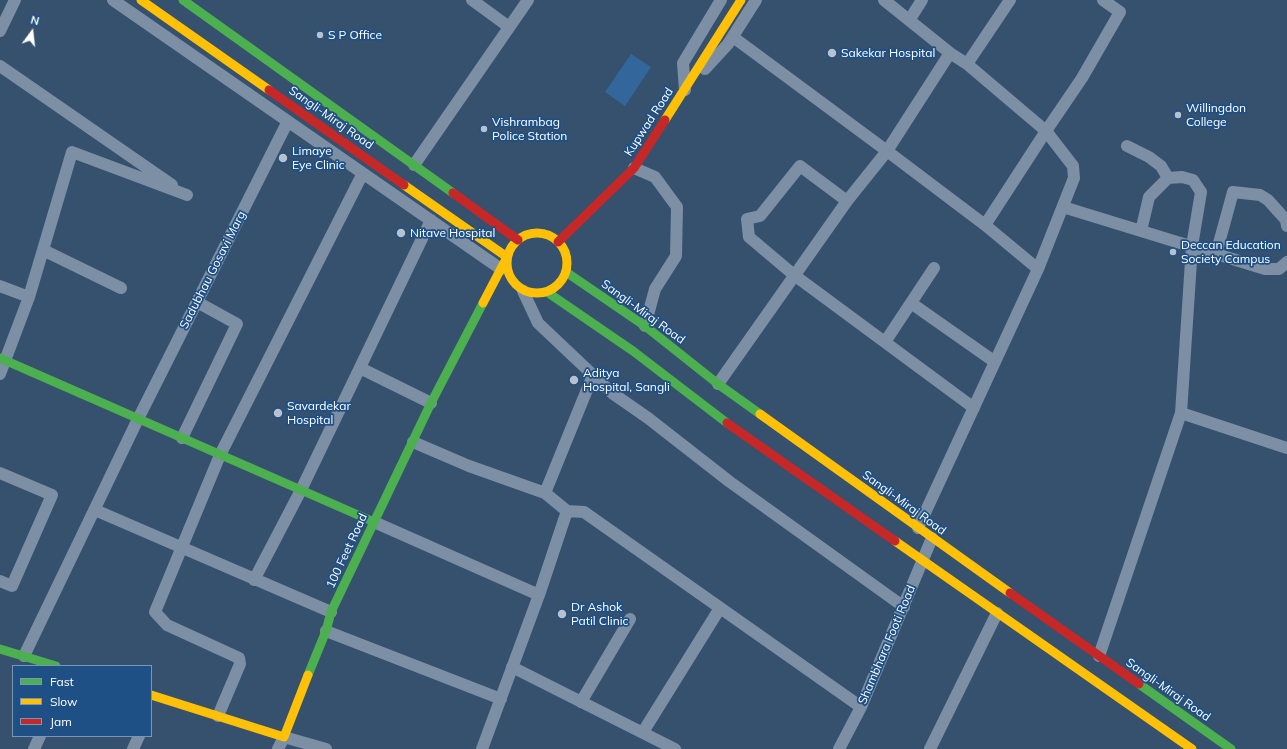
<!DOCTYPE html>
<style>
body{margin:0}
#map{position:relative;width:1287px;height:749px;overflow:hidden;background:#36516e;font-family:Mulish,sans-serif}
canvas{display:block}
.legend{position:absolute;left:12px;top:665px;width:140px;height:72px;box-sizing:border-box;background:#1f5085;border:1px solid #7996b6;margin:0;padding:5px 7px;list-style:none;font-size:12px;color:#fff}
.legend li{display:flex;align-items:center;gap:8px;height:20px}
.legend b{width:20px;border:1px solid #7996b6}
.north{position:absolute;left:12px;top:12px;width:40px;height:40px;-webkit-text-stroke:3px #1f5085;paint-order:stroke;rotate:15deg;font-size:11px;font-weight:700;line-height:16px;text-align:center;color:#fff}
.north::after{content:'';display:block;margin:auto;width:14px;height:18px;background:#fff;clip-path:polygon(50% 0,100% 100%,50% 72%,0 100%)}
</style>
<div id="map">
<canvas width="1287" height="749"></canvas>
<ul class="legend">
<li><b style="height:5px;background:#4caf50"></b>Fast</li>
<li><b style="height:5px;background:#ffc107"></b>Slow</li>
<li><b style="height:5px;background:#c62828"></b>Jam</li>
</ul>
<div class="north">N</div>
</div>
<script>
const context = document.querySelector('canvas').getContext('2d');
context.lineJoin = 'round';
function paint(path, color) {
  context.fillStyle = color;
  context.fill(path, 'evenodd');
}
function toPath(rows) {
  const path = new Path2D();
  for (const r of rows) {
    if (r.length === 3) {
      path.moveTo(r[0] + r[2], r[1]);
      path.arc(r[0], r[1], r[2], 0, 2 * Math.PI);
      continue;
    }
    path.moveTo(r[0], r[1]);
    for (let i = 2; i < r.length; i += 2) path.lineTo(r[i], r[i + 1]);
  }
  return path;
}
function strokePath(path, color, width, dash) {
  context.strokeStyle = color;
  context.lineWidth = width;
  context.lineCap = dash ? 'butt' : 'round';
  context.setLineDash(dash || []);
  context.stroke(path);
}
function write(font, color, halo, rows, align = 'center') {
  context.font = font + ' Mulish,sans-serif';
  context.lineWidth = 3.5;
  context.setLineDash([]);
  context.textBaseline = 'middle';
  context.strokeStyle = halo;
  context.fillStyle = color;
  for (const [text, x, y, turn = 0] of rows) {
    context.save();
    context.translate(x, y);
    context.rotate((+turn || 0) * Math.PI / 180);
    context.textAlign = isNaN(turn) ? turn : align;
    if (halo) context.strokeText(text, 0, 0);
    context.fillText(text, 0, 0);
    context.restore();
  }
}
paint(toPath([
 [631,54,651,67,625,106,605,92]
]), '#33679b');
strokePath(toPath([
 [113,0,501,269],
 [472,0,509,27],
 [884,0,950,53,967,64,1010,0],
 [910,19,922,0],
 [0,31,15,0],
 [733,37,887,151,985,225,1038,269,1074,178,1073,166,1046,131,985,225],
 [967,64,1046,131,1082,78,1120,12,1103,0],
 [0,66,172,185],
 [705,69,728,44,756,0],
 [685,90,683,63,721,0],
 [1127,146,1149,157,1161,166,1168,178],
 [414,165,528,0],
 [634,168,655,177,677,207,676,256,655,289,645,326],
 [847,201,800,166,760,216,747,219,749,237,794,275,974,408],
 [1063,207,1265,269,1279,269,1287,262],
 [43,250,121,288],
 [1216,254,1233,192,1260,195,1268,200,1286,220,1287,226],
 [0,286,29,297],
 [523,291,538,323,612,393,648,418,730,482,904,607],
 [911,303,995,362],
 [885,342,934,268],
 [360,368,431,403],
 [0,374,29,297,72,152,187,195],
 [718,384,847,201,887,151,950,53],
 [1181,413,1287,448],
 [182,438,237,324,197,302],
 [413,442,469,466,545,493],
 [0,473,52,495,12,586,0,581],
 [95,510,331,612],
 [567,511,584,512,861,707],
 [374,522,539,595,482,749],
 [918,528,1038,269],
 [254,580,301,490,431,220],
 [539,595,567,511,545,493,593,375],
 [326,631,501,699],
 [24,656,138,419,288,121],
 [1099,656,1181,413,1192,246,1201,192,1193,180,1182,177,1168,178,1149,197,1141,231],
 [512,667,675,749],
 [581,702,630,619],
 [218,716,240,664,239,658,167,625,155,612,220,455,363,173],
 [643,732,720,608],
 [34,749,40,736],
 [133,749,139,736],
 [278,749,284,737,326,749],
 [839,749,861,707,932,538],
 [930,749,997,613]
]), '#7c8fa4', 12);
strokePath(toPath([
 [183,0,453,193],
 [566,272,645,326,718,384,760,414],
 [547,292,633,351,727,423],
 [0,358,374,522],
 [0,649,56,666],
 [308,675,326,631,331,612,431,403,483,303],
 [1139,684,1231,749]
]), '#4caf50', 9);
strokePath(toPath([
 [141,0,269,90],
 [665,120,741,0],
 [404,185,507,257],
 [537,263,30],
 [483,303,507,257],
 [760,414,1010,593],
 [895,541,1192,749],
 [151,695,284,737,308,675]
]), '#ffc107', 9);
strokePath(toPath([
 [269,90,404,185],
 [453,193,518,240],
 [558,242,634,168,665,120],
 [727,423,895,541],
 [1010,593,1139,684]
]), '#c62828', 9);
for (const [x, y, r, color] of [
 [320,35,4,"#b9c2cc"],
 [832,53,5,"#b9c2cc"],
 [1178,115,4,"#b9c2cc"],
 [484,129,4,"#b9c2cc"],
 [283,158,5,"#b9c2cc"],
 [401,233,5,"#b9c2cc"],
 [1173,252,4,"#b9c2cc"],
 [574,380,5,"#b9c2cc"],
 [278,413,5,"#b9c2cc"],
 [562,614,5,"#b9c2cc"]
]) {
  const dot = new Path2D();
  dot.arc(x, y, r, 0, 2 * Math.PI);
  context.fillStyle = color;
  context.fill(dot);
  strokePath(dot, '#1f5085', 1.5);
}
write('12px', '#fff', '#1f5085', [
 ["S P Office",328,35],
 ["Sakekar Hospital",841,53],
 ["Willingdon",1186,108],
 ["College",1186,122],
 ["Vishrambag",492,122],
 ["Police Station",492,136],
 ["Limaye",292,151],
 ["Eye Clinic",292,165],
 ["Nitave Hospital",410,233],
 ["Deccan Education",1181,245],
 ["Society Campus",1181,259],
 ["Aditya",583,373],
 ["Hospital, Sangli",583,387],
 ["Savardekar",287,406],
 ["Hospital",287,420],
 ["Dr Ashok",571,607],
 ["Patil Clinic",571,621]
], 'left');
write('12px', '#fff', '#1f5085', [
 ["Sangli-Miraj Road",331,118,35],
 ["Kupwad Road",649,122,-57],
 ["Sadubhau Gosavi Marg",213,270,-63],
 ["Sangli-Miraj Road",643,312,36],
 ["Sangli-Miraj Road",904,503,36],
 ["100 Feet Road",347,551,-65],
 ["Shambhara Footi Road",887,645,-67],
 ["Sangli-Miraj Road",1168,690,35]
]);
</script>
